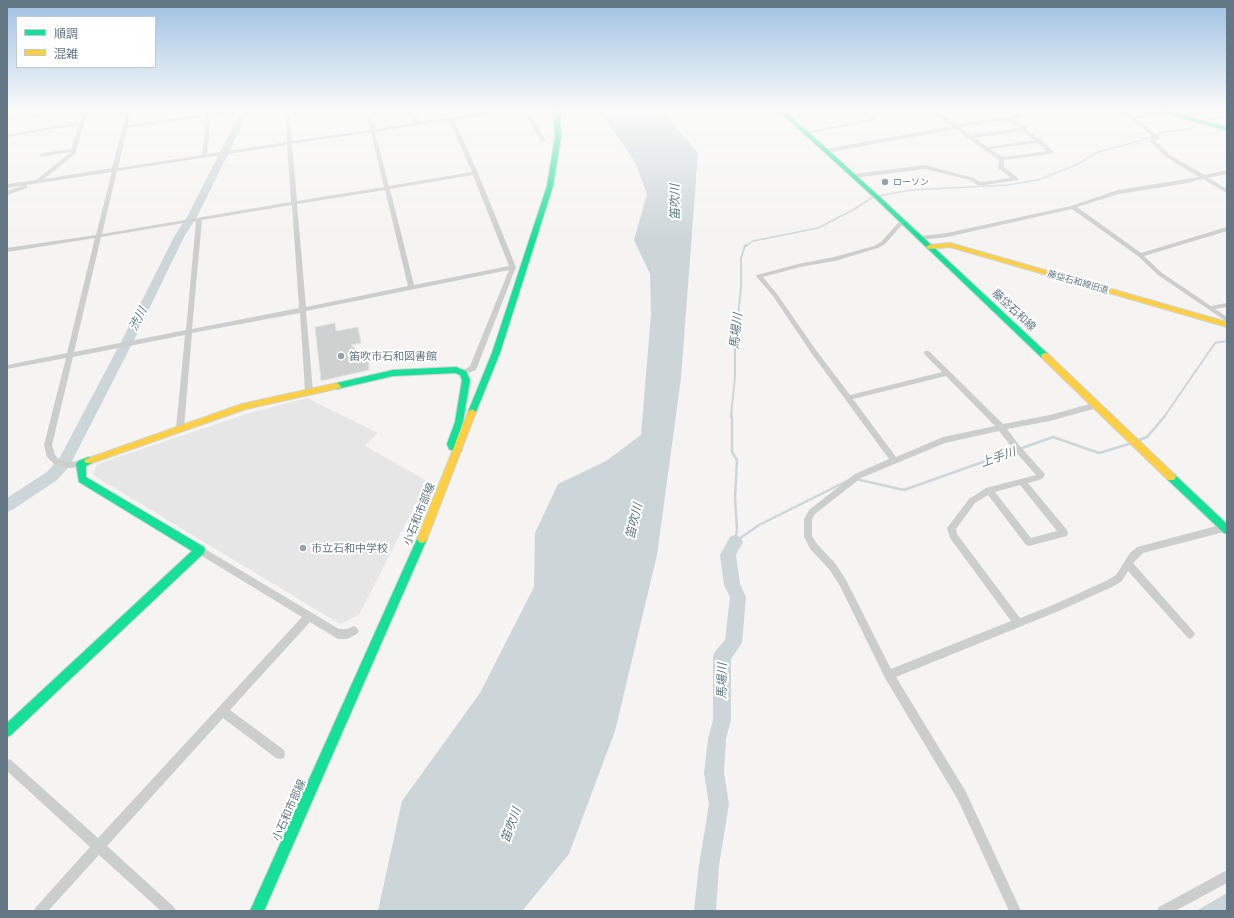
<!DOCTYPE html>
<meta charset="utf-8">
<style>
body{margin:0}
#map{position:relative;width:1234px;height:918px;overflow:hidden;background:#f5f4f2;font-family:Barlow,"Noto Sans JP",sans-serif}
canvas{display:block}
.frame{position:absolute;inset:0;border:8px solid #637784;pointer-events:none}
.legend{position:absolute;left:16px;top:16px;width:140px;height:52px;box-sizing:border-box;background:#fff;border:1px solid #c1c9ce;margin:0;padding:5px 7px;list-style:none;font-size:12px;color:#637784}
.legend li{display:flex;align-items:center;gap:8px;height:20px}
.legend b{width:20px;border:1px solid #c1c9ce}
</style>
<div id="map">
<canvas width="1234" height="918"></canvas>
<div class="frame"></div>
<ul class="legend">
<li><b style="height:5px;background:#16e098"></b>順調</li>
<li><b style="height:5px;background:#ffcf43"></b>混雑</li>
</ul>
</div>
<script>
const context = document.querySelector('canvas').getContext('2d');
context.lineJoin = 'round';
function paint(path, color) {
  context.fillStyle = color;
  context.fill(path, 'evenodd');
}
function toPath(rows) {
  const path = new Path2D();
  for (const r of rows) {
    path.moveTo(r[0], r[1]);
    for (let i = 2; i < r.length; i += 2) path.lineTo(r[i], r[i + 1]);
  }
  return path;
}
function strokePath(path, color, width, dash) {
  context.strokeStyle = color;
  context.lineWidth = width;
  context.lineCap = dash ? 'butt' : 'round';
  context.setLineDash(dash || []);
  context.stroke(path);
}
function write(font, color, halo, rows, align = 'center') {
  context.font = font + ' Barlow,"Noto Sans JP",sans-serif';
  context.lineWidth = 4;
  context.setLineDash([]);
  context.textBaseline = 'middle';
  context.strokeStyle = halo;
  context.fillStyle = color;
  for (const [text, x, y, turn = 0] of rows) {
    context.save();
    context.translate(x, y);
    context.rotate((+turn || 0) * Math.PI / 180);
    context.textAlign = isNaN(turn) ? turn : align;
    if (halo) context.strokeText(text, 0, 0);
    context.fillText(text, 0, 0);
    context.restore();
  }
}
paint(toPath([
 [7,111,50,111,47,117,7,121],
 [307,398,378,433,365,446,427,481,359,615,340,624,93,475,97,464,252,412]
]), '#e5e6e5');
paint(toPath([
 [600,111,663,111,698,153,681,378,657,555,615,731,569,854,522,911,378,911,402,801,480,693,534,587,535,533,558,484,606,461,641,435,651,314,650,274,634,240,647,194,635,162],
 [1227,893,1227,911,1196,911]
]), '#ccd5d8');
strokePath(toPath([
 [746,246,753,241,818,228,853,210,873,197,911,190,1008,185,1038,180,1076,165,1098,152,1154,137,1163,132,1190,129,1198,123,1227,116]
]), '#ccd5d8', 1.5);
strokePath(toPath([
 [731,417,735,376,735,345,741,287,741,258,745,246,747,245],
 [1164,417,1215,343,1227,341]
]), '#ccd5d8', 2);
strokePath(toPath([
 [732,416,732,452,737,460,735,498,737,529,735,542],
 [1137,441,1147,437,1165,416],
 [856,479,904,490,1053,437,1099,453,1132,443],
 [736,541,759,525,849,480]
]), '#ccd5d8', 2.5);
paint(toPath([
 [241,111,249,111,198,215,184,237,134,340,69,467,57,480,12,510,7,512,7,498,47,472,59,459,122,340,174,237,188,215,241,111],
 [735,535,740,537,743,542,736,555,740,584,746,597,742,643,731,659,731,720,726,739,724,773,729,804,719,865,716,911,694,911,699,865,709,804,704,773,708,739,713,720,713,656,716,650,725,640,730,597,724,585,720,555,730,537,735,535]
]), '#ccd5d8');
const building = toPath([
 [335,323,336,331,358,327,361,343,351,345,369,361,369,370,321,381,315,327,335,323]
]);
paint(building, '#cfd0d0');
strokePath(building, '#e4e4e2', 1);
const fast = toPath([
 [554,111,560,111,561,137,553,186,500,353,476,412,472,415,468,412,492,353,547,186,555,137,554,111],
 [779,111,785,111,881,198,1048,354,1049,356,1048,358,1042,358,877,200,779,111],
 [1158,111,1167,111,1227,127,1227,131,1158,111],
 [456,367,466,371,470,380,463,422,455,444,462,450,458,453,449,449,447,444,455,422,462,380,460,375,455,373,393,376,337,389,333,386,337,383,393,370,456,367],
 [89,457,92,459,94,461,92,463,86,466,86,477,204,547,205,550,204,553,11,735,7,737,7,723,192,551,79,482,76,464,78,461,89,457],
 [1171,473,1174,474,1227,524,1227,534,1224,533,1168,480,1166,477,1168,474,1171,473],
 [422,535,425,536,427,539,264,911,250,911,417,539,419,536,422,535]
]);
const slow = toPath([
 [950,243,1227,322,1227,327,950,247,929,249,926,247,929,245,950,243],
 [1045,353,1048,354,1174,474,1176,477,1174,480,1168,480,1042,358,1041,356,1042,354,1045,353],
 [337,383,341,386,340,388,246,409,92,463,86,463,84,461,86,459,242,404,337,383],
 [472,409,476,412,427,539,425,542,422,543,419,542,417,539,468,412,472,409]
]);
strokePath(fast, '#d1d2d2', 2);
strokePath(slow, '#d1d2d2', 2);
paint(toPath([
 [7,111,10,111,7,113,7,111],
 [84,111,88,111,75,154,44,179,112,168,127,111,131,111,128,125,206,114,207,111,211,111,211,114,229,111,241,111,211,116,207,154,287,142,285,111,289,111,292,141,370,130,366,111,370,111,375,129,414,123,411,111,415,111,419,122,492,111,504,111,454,120,478,173,516,267,476,370,463,375,459,373,470,366,509,270,306,311,313,391,309,394,305,391,300,313,192,333,184,428,180,431,176,428,185,335,73,357,52,445,55,455,60,460,68,462,81,461,84,462,85,464,84,466,81,467,68,468,54,464,47,457,44,445,66,358,7,369,7,365,67,353,95,238,7,252,7,248,96,235,112,172,7,188,7,184,36,180,70,153,70,152,42,157,39,155,42,153,71,149,79,125,7,137,7,135,80,122,84,111],
 [206,117,202,155,118,168,127,128,206,117],
 [449,120,472,172,389,186,375,132,449,120],
 [371,132,384,187,297,201,292,144,371,132],
 [287,145,291,202,102,234,117,171,287,145],
 [473,175,509,266,414,285,390,189,473,175],
 [385,190,408,286,306,307,297,204,385,190],
 [292,205,299,308,192,329,202,220,292,205],
 [196,221,186,330,74,352,101,237,196,221],
 [524,111,528,111,545,140,545,141,541,141,524,111],
 [861,111,866,111,876,120,805,134,803,133,870,119,861,111],
 [933,111,938,111,956,124,1021,115,1021,117,1011,119,1028,128,1027,130,1041,140,1054,152,1051,154,1004,160,1004,167,1018,178,1018,180,979,186,970,180,925,169,854,178,851,176,854,174,925,165,974,178,980,182,1011,178,998,168,999,160,955,129,826,153,823,151,826,149,952,126,933,111],
 [1005,120,1021,128,971,135,959,127,1005,120],
 [1022,131,1034,140,987,147,975,138,1022,131],
 [1037,143,1047,151,1003,157,991,149,1037,143],
 [1122,111,1127,111,1133,116,1166,111,1166,113,1136,119,1159,137,1159,139,1155,141,1170,155,1204,175,1227,170,1227,174,1208,178,1227,189,1227,193,1203,179,1182,184,1119,194,1077,207,1141,253,1227,227,1227,231,1144,256,1162,273,1211,306,1227,303,1227,307,1215,309,1227,317,1227,322,1158,275,1138,256,1072,209,947,237,921,240,918,238,921,236,947,233,1071,206,1118,190,1199,177,1166,157,1150,141,1154,138,1122,111],
 [25,185,27,186,27,188,7,195,7,191,25,185],
 [904,221,907,223,906,224,902,225,885,244,878,248,835,261,800,267,763,277,777,294,816,350,850,395,942,372,925,355,924,353,925,351,929,351,1003,424,1050,415,1097,402,1100,403,1101,405,1100,407,1097,408,1050,421,1007,429,1019,445,1044,473,1045,475,1042,479,1028,483,1067,530,1068,533,1067,536,1029,546,1026,545,988,495,975,503,956,529,957,534,1020,618,1053,605,1108,580,1116,575,1130,553,1137,547,1224,524,1227,525,1227,531,1224,532,1143,553,1133,563,1193,631,1195,634,1193,637,1190,639,1187,637,1128,571,1122,581,1114,586,1059,611,896,677,966,792,1021,911,1009,911,958,800,885,678,840,586,829,569,811,550,804,537,804,519,809,510,855,474,889,459,812,354,773,296,756,276,757,275,798,264,834,257,874,246,881,242,898,223,904,221],
 [946,376,995,426,943,437,896,457,853,399,946,376],
 [999,431,1013,449,1036,475,986,488,969,499,947,528,950,538,1011,621,891,669,846,580,835,563,817,544,812,536,812,519,815,514,861,478,945,443,999,431],
 [1020,485,1057,531,1031,538,995,492,1020,485],
 [200,546,339,629,347,629,354,626,357,628,359,631,357,634,347,639,338,639,310,622,230,710,284,750,285,754,284,758,280,759,276,758,223,718,107,846,174,907,176,911,161,911,99,855,48,911,34,911,36,907,90,847,7,771,7,759,11,760,98,838,302,617,197,553,196,550,197,547,200,546],
 [1227,870,1227,883,1175,911,1157,911,1159,907,1227,870]
]), '#cccece');
paint(fast, '#16e098');
paint(slow, '#ffcf43');
const sky = context.createLinearGradient(0, 0, 0, 240);
sky.addColorStop(0, '#9dc1e2');
sky.addColorStop(0.46, '#fafaf9');
sky.addColorStop(1, '#fafaf900');
context.fillStyle = sky;
context.fillRect(0, 0, 1234, 240);
for (const [x, y, r, color] of [
 [885,182,4,"#96a3aa"],
 [341,356,4,"#96a3aa"],
 [303,548,4,"#96a3aa"]
]) {
  const dot = new Path2D();
  dot.arc(x, y, r, 0, 2 * Math.PI);
  context.fillStyle = color;
  context.fill(dot);
  strokePath(dot, '#fff', 1.5);
}
write('9px', '#637784', '#fff', [
 ["ローソン",893,182]
], 'left');
write('9px', '#637784', '#fff', [
 ["藤垈石和線旧道",1078,282,16]
]);
write('11px', '#637784', '#fff', [
 ["藤垈石和線",1014,310,43],
 ["小石和市部線",419,514,-68],
 ["小石和市部線",289,810,-66]
]);
write('11px', '#637784', '#fff', [
 ["笛吹市石和図書館",349,356],
 ["市立石和中学校",311,548]
], 'left');
write('italic 12px', '#5e7a82', '#fff', [
 ["笛吹川",675,202,-91],
 ["渋川",138,319,-63],
 ["馬場川",736,331,-84],
 ["上手川",998,457,-19],
 ["笛吹川",634,521,-77],
 ["馬場川",722,681,-89],
 ["笛吹川",511,825,-70]
]);
</script>
